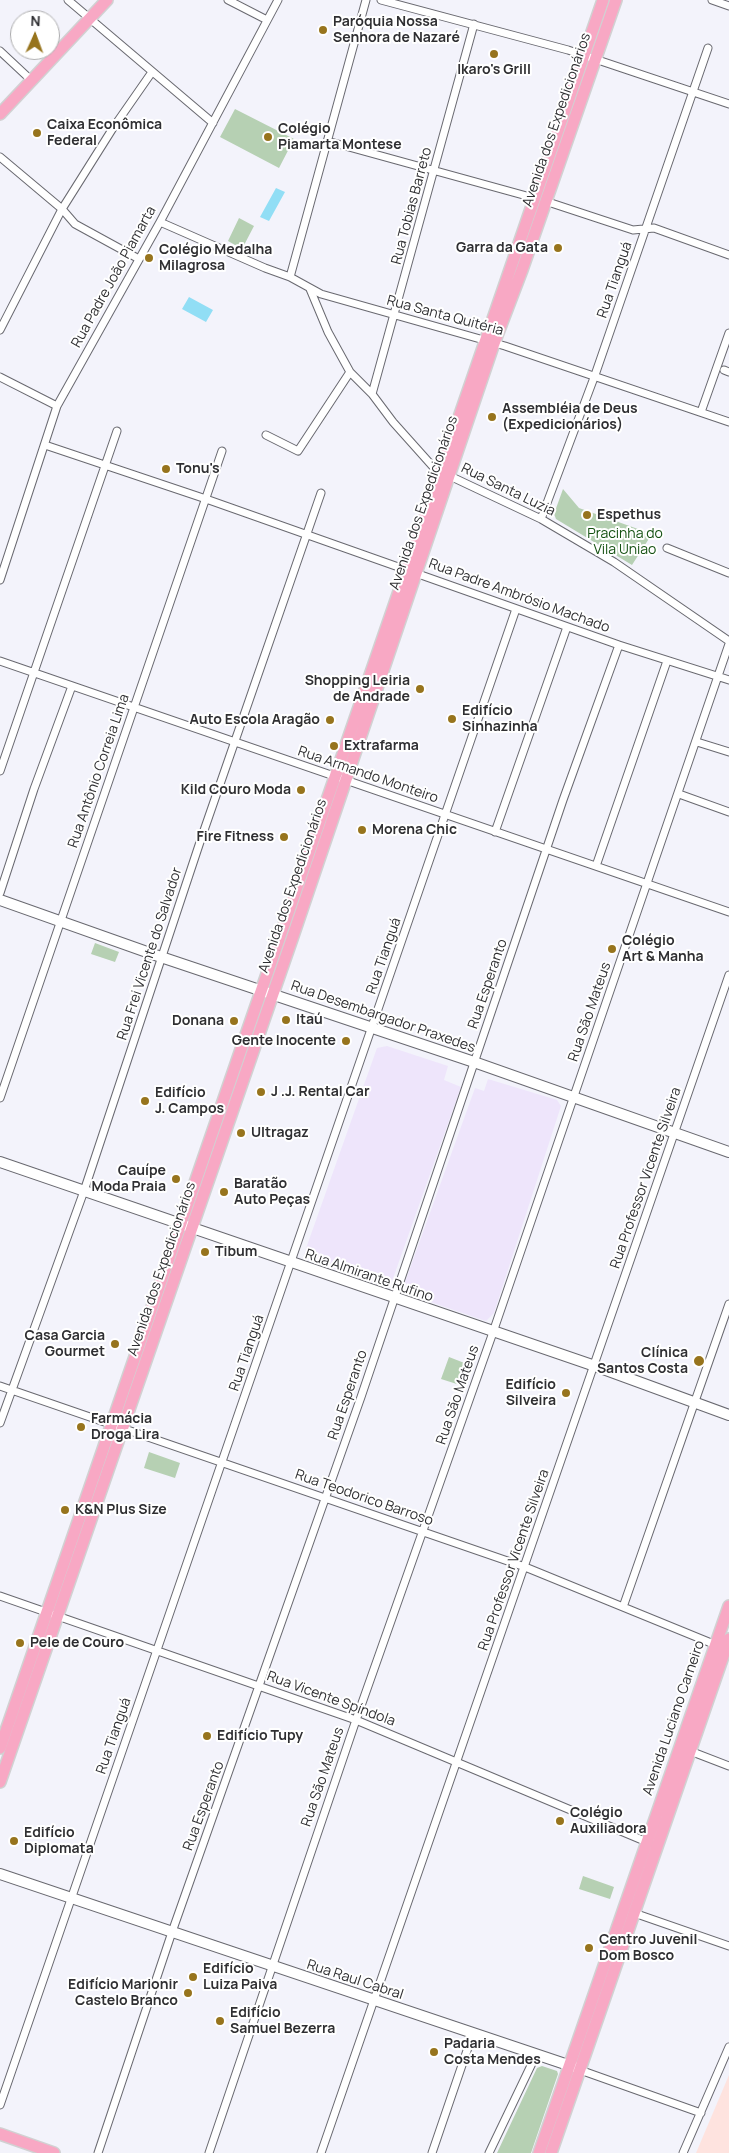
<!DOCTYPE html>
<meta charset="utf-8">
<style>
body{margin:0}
#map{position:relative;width:729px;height:2153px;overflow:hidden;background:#f3f3fb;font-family:Manrope,sans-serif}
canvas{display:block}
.north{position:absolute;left:10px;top:10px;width:50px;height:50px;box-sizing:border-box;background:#fff;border:1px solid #acacad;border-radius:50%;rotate:2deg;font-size:14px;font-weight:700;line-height:20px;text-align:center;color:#2f2f32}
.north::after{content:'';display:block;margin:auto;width:18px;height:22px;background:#97741d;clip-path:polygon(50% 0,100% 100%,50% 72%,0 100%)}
</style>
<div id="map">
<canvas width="729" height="2153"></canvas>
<div class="north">N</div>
</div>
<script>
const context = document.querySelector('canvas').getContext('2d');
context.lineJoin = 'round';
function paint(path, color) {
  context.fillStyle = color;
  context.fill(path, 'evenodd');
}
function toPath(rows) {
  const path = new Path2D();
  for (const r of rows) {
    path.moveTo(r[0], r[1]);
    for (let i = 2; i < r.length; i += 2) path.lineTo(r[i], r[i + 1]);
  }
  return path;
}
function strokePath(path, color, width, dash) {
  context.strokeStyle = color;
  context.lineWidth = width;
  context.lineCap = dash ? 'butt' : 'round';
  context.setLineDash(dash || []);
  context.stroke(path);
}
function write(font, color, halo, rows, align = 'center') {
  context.font = font + ' Manrope,sans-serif';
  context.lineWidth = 4;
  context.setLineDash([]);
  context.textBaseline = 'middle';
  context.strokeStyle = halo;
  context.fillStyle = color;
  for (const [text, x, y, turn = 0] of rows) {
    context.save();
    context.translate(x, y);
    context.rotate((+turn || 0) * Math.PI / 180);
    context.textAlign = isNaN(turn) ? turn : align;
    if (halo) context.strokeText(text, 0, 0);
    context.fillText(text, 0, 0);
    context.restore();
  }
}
paint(toPath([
 [729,2075,729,2153,696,2153]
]), '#fee3df');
paint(toPath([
 [387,1046,448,1066,444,1080,461,1087,391,1284,382,1286,308,1259,304,1254,377,1048],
 [488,1079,557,1100,561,1106,494,1313,486,1321,410,1295,404,1285,475,1088,484,1091]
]), '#eee5fb');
paint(toPath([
 [235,109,294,139,279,168,220,137],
 [239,218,254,226,242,249,228,241],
 [563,489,579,508,652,534,632,565,556,519,554,514],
 [95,943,119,952,115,962,91,954],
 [449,1357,467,1364,460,1385,441,1379],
 [149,1452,180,1463,175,1478,144,1468],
 [583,1876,614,1887,610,1899,579,1889],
 [542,2066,557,2071,558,2074,531,2153,497,2153,537,2068]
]), '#b6d0b3');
paint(toPath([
 [276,188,285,192,269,221,260,217],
 [189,297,213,310,206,322,182,309]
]), '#91def5');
const street = toPath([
 [68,0,213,123],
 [228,0,267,20],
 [381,0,568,50,729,104],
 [712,0,729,6],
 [0,51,31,80],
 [327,141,534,198],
 [0,157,62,209,75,224,139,259],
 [545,201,633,230,654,228,729,255],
 [160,222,265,268,290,277,321,294,505,346,729,422],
 [290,277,366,0],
 [310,289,328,332,350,372,372,394,393,422,435,469,541,519,614,562,729,641],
 [0,330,62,209,113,128,152,72],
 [724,370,729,372],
 [0,377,57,406],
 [372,394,474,24],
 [701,412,729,333],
 [266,435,298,451,350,372],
 [45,445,206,499,619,645,729,680],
 [541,519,595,375,708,48],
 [667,548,729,573],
 [0,580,57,406,160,222,278,0],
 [0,661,729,912],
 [697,742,729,752],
 [0,771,117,431],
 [679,794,729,812],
 [495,832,567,627],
 [596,866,667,661],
 [0,893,34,789,72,686],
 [0,1098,222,451],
 [0,1386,525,1567,716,1645],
 [0,1423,84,1191,201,839,321,493],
 [0,1596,356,1720,647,1842],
 [623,1607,729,1304],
 [690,1751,729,1766],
 [634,1913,729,1946],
 [580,2070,701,2113],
 [0,2105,516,609],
 [98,2153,172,1932,361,1397,563,800,619,645],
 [209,2153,356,1720,491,1338,729,644],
 [321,2153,729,975],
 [432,2153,473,2033],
 [489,2153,536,2055],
 [683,2153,729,2047]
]);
const secondary = toPath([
 [0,900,161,957,474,1062,729,1152],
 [0,1162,595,1366,729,1415],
 [0,1874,577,2068]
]);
const primary = toPath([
 [0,114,107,0],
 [0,1748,603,0],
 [0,1782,292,939,493,346,522,270,616,0],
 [0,2134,54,2153],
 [539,2153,729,1606],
 [551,2153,729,1639]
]);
strokePath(street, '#696970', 9);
strokePath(secondary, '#696970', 12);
strokePath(primary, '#d1d1d2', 14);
strokePath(street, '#fff', 7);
strokePath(secondary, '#fff', 10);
strokePath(primary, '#f8a8c4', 11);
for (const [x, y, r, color] of [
 [323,30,5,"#97741d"],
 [494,54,5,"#97741d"],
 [37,133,5,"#97741d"],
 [268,137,5,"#97741d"],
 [558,248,5,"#97741d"],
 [149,258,5,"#97741d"],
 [492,417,5,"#97741d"],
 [166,469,5,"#97741d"],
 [587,515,5,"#97741d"],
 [420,689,5,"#97741d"],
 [452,719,5,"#97741d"],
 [330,720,5,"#97741d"],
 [334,746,5,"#97741d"],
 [301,790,5,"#97741d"],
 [362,830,5,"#97741d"],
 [284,837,5,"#97741d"],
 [612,949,5,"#97741d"],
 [286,1020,5,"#97741d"],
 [234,1021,5,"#97741d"],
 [346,1041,5,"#97741d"],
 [261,1092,5,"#97741d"],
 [145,1101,5,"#97741d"],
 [241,1133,5,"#97741d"],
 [176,1179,5,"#97741d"],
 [224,1192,5,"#97741d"],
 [205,1252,5,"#97741d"],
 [115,1344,5,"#97741d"],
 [699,1361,6,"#97741d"],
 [566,1393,5,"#97741d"],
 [81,1427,5,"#97741d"],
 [65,1510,5,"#97741d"],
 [20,1643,5,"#97741d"],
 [207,1736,5,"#97741d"],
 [560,1821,5,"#97741d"],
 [14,1841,5,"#97741d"],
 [589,1948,5,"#97741d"],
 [193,1977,5,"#97741d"],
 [188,1993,5,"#97741d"],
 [220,2021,5,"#97741d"],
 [434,2052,5,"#97741d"]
]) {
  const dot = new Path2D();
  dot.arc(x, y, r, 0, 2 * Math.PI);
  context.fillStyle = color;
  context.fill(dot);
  strokePath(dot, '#fff', 2);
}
write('bold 14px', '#2f2f32', '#fff', [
 ["Paróquia Nossa",333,22],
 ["Senhora de Nazaré",333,38],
 ["Ikaro's Grill",494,70,"center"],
 ["Caixa Econômica",47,125],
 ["Federal",47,141],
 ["Colégio",278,129],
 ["Piamarta Montese",278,145],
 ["Garra da Gata",548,248,"right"],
 ["Colégio Medalha",159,250],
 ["Milagrosa",159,266],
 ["Assembléia de Deus",502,409],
 ["(Expedicionários)",502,425],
 ["Tonu's",176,469],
 ["Espethus",597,515],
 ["Shopping Leiria",410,681,"right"],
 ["de Andrade",410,697,"right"],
 ["Edifício",462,711],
 ["Sinhazinha",462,727],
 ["Auto Escola Aragão",320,720,"right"],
 ["Extrafarma",344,746],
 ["Kild Couro Moda",291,790,"right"],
 ["Morena Chic",372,830],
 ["Fire Fitness",274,837,"right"],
 ["Colégio",622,941],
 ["Art & Manha",622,957],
 ["Itaú",296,1020],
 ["Donana",224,1021,"right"],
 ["Gente Inocente",336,1041,"right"],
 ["J .J. Rental Car",271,1092],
 ["Edifício",155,1093],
 ["J. Campos",155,1109],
 ["Ultragaz",251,1133],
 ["Cauípe",166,1171,"right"],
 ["Moda Praia",166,1187,"right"],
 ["Baratão",234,1184],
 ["Auto Peças",234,1200],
 ["Tibum",215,1252],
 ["Casa Garcia",105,1336,"right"],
 ["Gourmet",105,1352,"right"],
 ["Clínica",688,1353,"right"],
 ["Santos Costa",688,1369,"right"],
 ["Edifício",556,1385,"right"],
 ["Silveira",556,1401,"right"],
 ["Farmácia",91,1419],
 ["Droga Lira",91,1435],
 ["K&N Plus Size",75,1510],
 ["Pele de Couro",30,1643],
 ["Edifício Tupy",217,1736],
 ["Colégio",570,1813],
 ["Auxiliadora",570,1829],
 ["Edifício",24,1833],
 ["Diplomata",24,1849],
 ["Centro Juvenil",599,1940],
 ["Dom Bosco",599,1956],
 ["Edifício",203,1969],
 ["Luiza Paiva",203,1985],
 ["Edifício Marionir",178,1985,"right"],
 ["Castelo Branco",178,2001,"right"],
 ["Edifício",230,2013],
 ["Samuel Bezerra",230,2029],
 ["Padaria",444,2044],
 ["Costa Mendes",444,2060]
], 'left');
write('14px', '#2f2f32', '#fff', [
 ["Avenida dos Expedicionários",557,120,-71],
 ["Rua Tobias Barreto",412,206,-75],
 ["Rua Padre João Piamarta",114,277,-61],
 ["Rua Tianguá",615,280,-71],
 ["Rua Santa Quitéria",445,316,15],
 ["Rua Santa Luzia",508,490,26],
 ["Avenida dos Expedicionários",424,503,-71],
 ["Rua Padre Ambrósio Machado",519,596,20],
 ["Rua Antônio Correia Lima",99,771,-71],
 ["Rua Armando Monteiro",368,775,19],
 ["Avenida dos Expedicionários",293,886,-71],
 ["Rua Frei Vicente do Salvador",150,954,-72],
 ["Rua Tianguá",384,956,-71],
 ["Rua Esperanto",488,984,-71],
 ["Rua São Mateus",590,1012,-71],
 ["Rua Desembargador Praxedes",383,1017,19],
 ["Rua Professor Vicente Silveira",646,1178,-71],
 ["Avenida dos Expedicionários",162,1269,-71],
 ["Rua Almirante Rufino",369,1276,19],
 ["Rua Tianguá",247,1353,-71],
 ["Rua Esperanto",348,1395,-71],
 ["Rua São Mateus",458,1395,-71],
 ["Rua Teodorico Barroso",364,1498,19],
 ["Rua Professor Vicente Silveira",514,1560,-71],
 ["Rua Vicente Spíndola",331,1699,20],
 ["Avenida Luciano Carneiro",674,1718,-71],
 ["Rua Tianguá",114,1736,-71],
 ["Rua São Mateus",323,1777,-71],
 ["Rua Esperanto",204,1806,-70],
 ["Rua Raul Cabral",355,1980,18]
]);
write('14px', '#135010', '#fff', [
 ["Pracinha do",625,534],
 ["Vila Uniao",625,550]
]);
</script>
